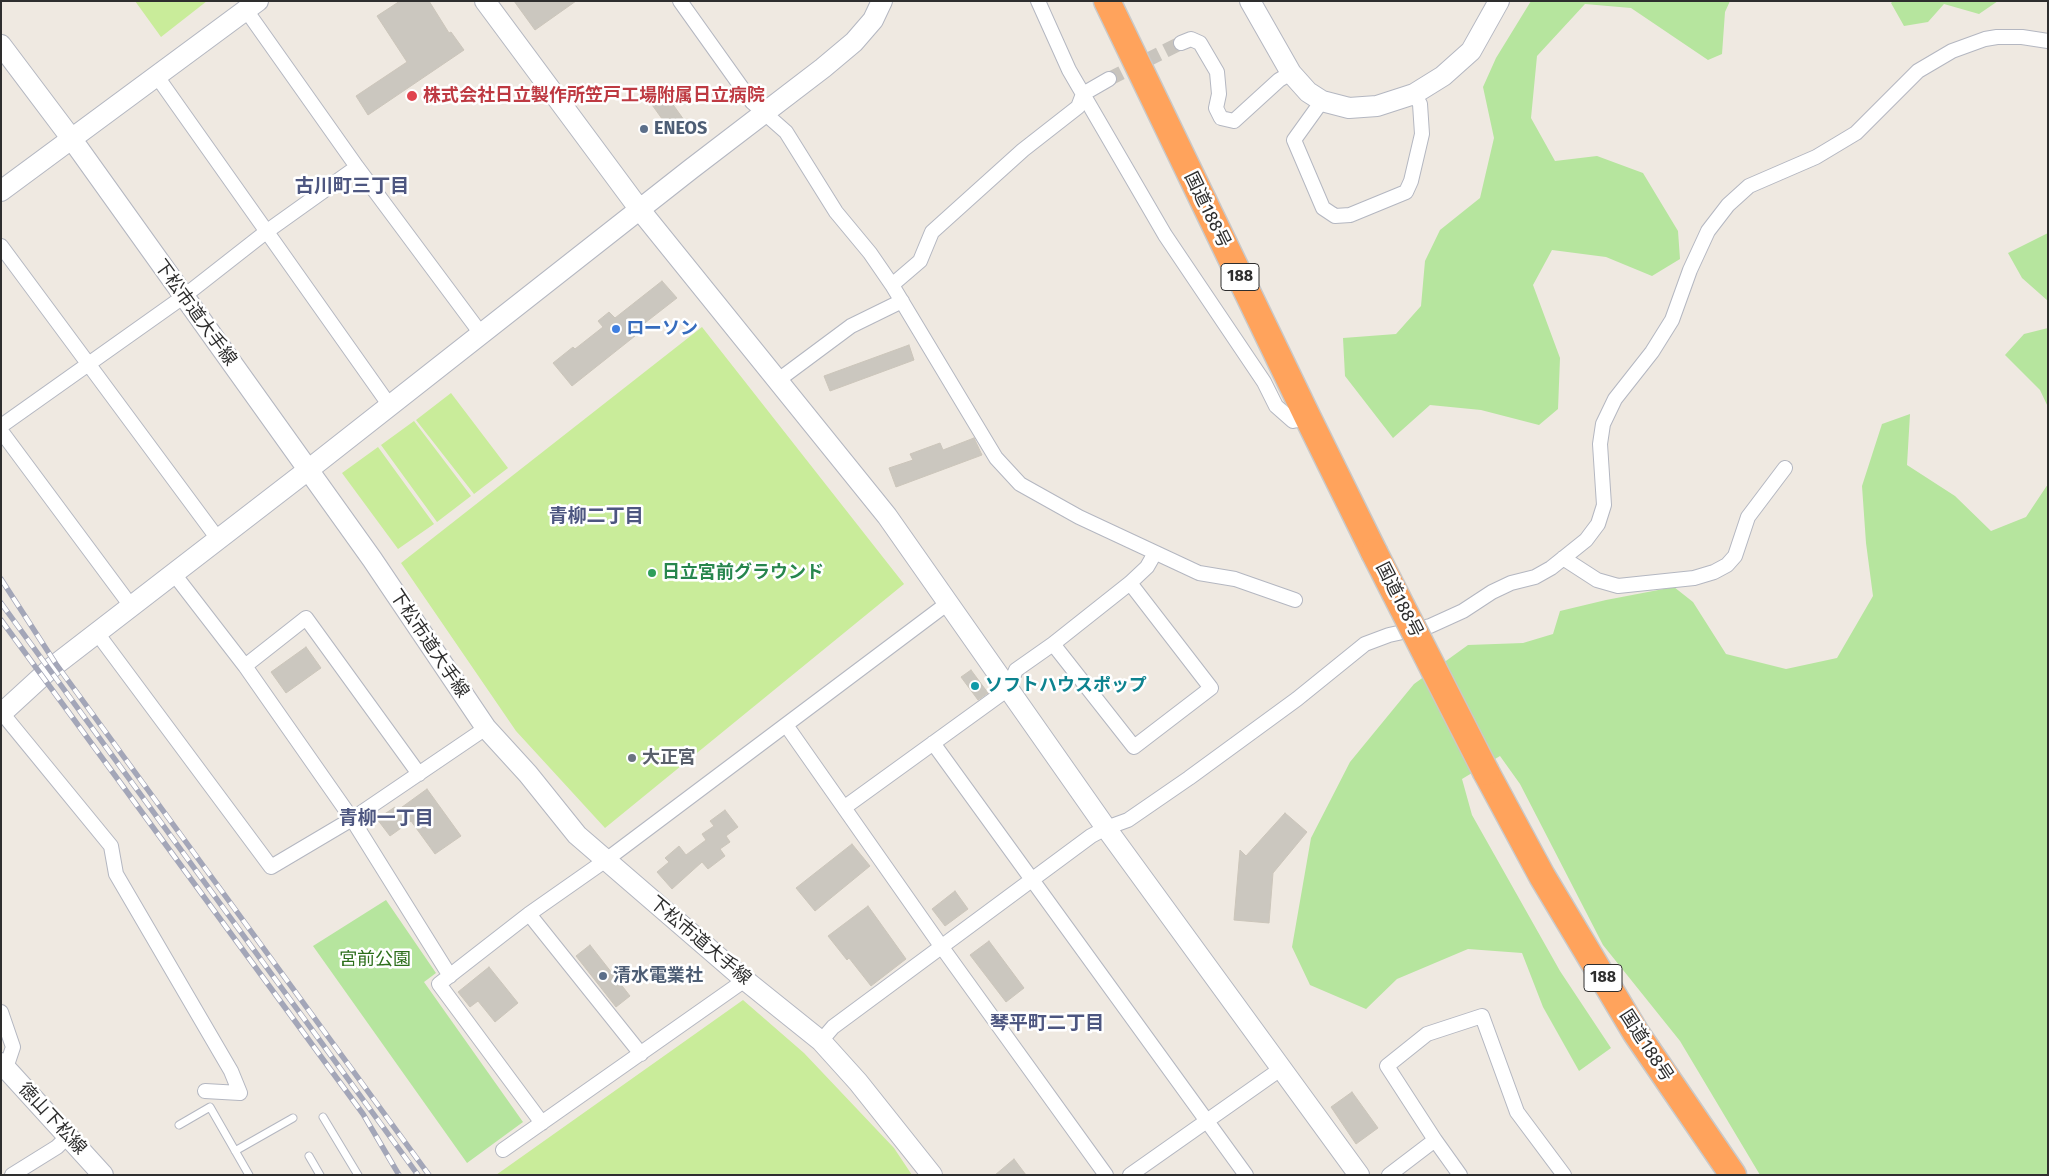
<!DOCTYPE html>
<meta charset="utf-8">
<style>
body{margin:0}
#map{position:relative;width:2049px;height:1176px;overflow:hidden;background:#efe9e1;font-family:"Fira Sans",sans-serif}
canvas{display:block}
.frame{position:absolute;inset:0;border:2px solid #2e2e2e;pointer-events:none}
</style>
<div id="map">
<canvas width="2049" height="1176"></canvas>
<div class="frame"></div>
</div>
<script>
const context = document.querySelector('canvas').getContext('2d');
context.lineJoin = 'round';
function paint(path, color) {
  context.fillStyle = color;
  context.fill(path, 'evenodd');
}
function toPath(rows) {
  const path = new Path2D();
  for (const r of rows) {
    path.moveTo(r[0], r[1]);
    for (let i = 2; i < r.length; i += 2) path.lineTo(r[i], r[i + 1]);
  }
  return path;
}
function strokePath(path, color, width, dash) {
  context.strokeStyle = color;
  context.lineWidth = width;
  context.lineCap = dash ? 'butt' : 'round';
  context.setLineDash(dash || []);
  context.stroke(path);
}
function write(font, color, halo, rows, align = 'center') {
  context.font = font + ' "Fira Sans","Noto Sans JP",sans-serif';
  context.lineWidth = 5;
  context.setLineDash([]);
  context.textBaseline = 'middle';
  context.strokeStyle = halo;
  context.fillStyle = color;
  for (const [text, x, y, turn = 0] of rows) {
    context.save();
    context.translate(x, y);
    context.rotate((+turn || 0) * Math.PI / 180);
    context.textAlign = isNaN(turn) ? turn : align;
    if (halo) context.strokeText(text, 0, 0);
    context.fillText(text, 0, 0);
    context.restore();
  }
}
paint(toPath([
 [1531,1,1730,1,1725,12,1722,54,1708,60,1631,8,1585,4,1537,56,1531,118,1555,161,1597,156,1643,173,1678,231,1680,259,1652,276,1606,257,1552,250,1533,285,1560,358,1558,409,1539,425,1481,410,1430,405,1393,438,1345,376,1343,338,1396,334,1421,306,1425,261,1440,230,1480,198,1494,138,1483,87,1496,58],
 [1893,1,1998,1,1979,14,1944,4,1928,22,1904,26,1891,3],
 [2048,233,2048,301,2022,278,2008,253],
 [2048,328,2048,407,2040,390,2005,355,2024,334],
 [1910,414,1907,465,1955,496,1991,531,2026,517,2048,484,2048,1175,1760,1175,1680,1041,1603,945,1520,784,1500,756,1462,779,1472,815,1560,971,1611,1048,1579,1071,1543,1007,1522,953,1468,949,1397,979,1366,1009,1310,985,1292,947,1311,838,1350,762,1414,684,1468,645,1523,643,1553,634,1560,611,1606,600,1674,587,1693,602,1726,654,1786,669,1837,658,1873,596,1866,543,1862,486,1882,424],
 [386,900,436,973,424,982,523,1122,467,1163,313,946]
]), '#b6e59e');
paint(toPath([
 [135,1,207,1,161,37],
 [702,327,904,584,605,828,516,731,401,563],
 [451,393,508,468,474,494,416,420],
 [414,421,471,496,437,522,381,445],
 [378,447,434,524,398,549,342,473],
 [743,1000,804,1053,894,1148,912,1175,496,1175]
]), '#c9ec9a');
const building = toPath([
 [400,1,429,1,449,33,451,32,464,50,368,115,356,96,407,62,377,16,400,1],
 [514,1,576,1,535,30,514,1],
 [664,92,684,120,670,130,650,102,664,92],
 [662,281,677,298,632,333,635,336,572,386,553,363,573,347,575,349,603,327,598,321,609,312,615,318,662,281],
 [909,345,914,360,830,391,824,376,909,345],
 [974,438,982,455,896,487,889,468,913,460,910,454,940,443,943,450,974,438],
 [306,647,321,668,286,693,271,672,306,647],
 [971,670,988,693,978,700,961,677,971,670],
 [427,789,461,836,435,854,411,821,390,836,377,819,395,807,398,810,427,789],
 [725,810,738,827,726,836,730,842,720,849,725,856,708,869,702,862,672,889,657,872,669,862,665,858,679,846,686,855,706,840,702,834,714,826,710,821,725,810],
 [1285,813,1307,832,1273,873,1269,923,1234,920,1240,850,1246,856,1285,813],
 [852,844,870,866,815,911,796,888,852,844],
 [955,891,968,909,945,926,932,909,955,891],
 [868,906,906,959,871,986,849,958,847,960,828,936,868,906],
 [989,941,1024,988,1006,1002,970,955,989,941],
 [590,945,630,996,616,1007,576,956,590,945],
 [489,967,518,1003,495,1022,478,1001,470,1007,458,992,489,967],
 [1352,1092,1378,1128,1356,1144,1331,1107,1352,1092],
 [1014,1159,1026,1175,995,1175,1014,1159]
]);
paint(building, '#cbc7bf');
strokePath(building, '#cbc5ba', 1);
strokePath(toPath([
 [1109,79,1181,43]
]), '#c8c4bd', 14, [14, 7]);
const lane = toPath([
 [323,1117,358,1175],
 [179,1125,210,1107,249,1175],
 [235,1151,293,1118],
 [309,1156,320,1175]
]);
const street = toPath([
 [680,1,752,102,786,132,836,212,870,253,892,285,996,458,1020,484,1079,517,1199,573,1235,579,1295,600],
 [1038,1,1069,70,1165,235,1264,382,1276,406,1293,421,1308,418],
 [246,10,357,167,482,335],
 [1181,43,1191,39,1200,43,1217,72,1219,94,1216,108,1221,118,1234,121,1279,80,1291,73],
 [156,75,390,406],
 [1322,101,1294,140,1323,208,1335,216,1350,215,1406,192,1411,181,1422,134,1420,104,1414,94],
 [1,246,218,539],
 [892,285,920,261,932,232,1023,150,1078,107,1083,94,1109,79],
 [777,381,851,326,902,301],
 [1,426,183,297,266,232,357,167],
 [1,431,131,606],
 [1563,558,1597,580,1618,586,1694,578,1714,572,1727,565,1735,556,1748,517,1785,468],
 [174,574,245,666,352,819,450,976],
 [97,633,271,867,352,819,486,728],
 [1053,644,1134,747,1211,688,1130,583],
 [245,666,306,618,419,774],
 [2,713,111,846,116,874,231,1071,240,1093,205,1091],
 [786,725,941,946,1106,1175],
 [933,743,1246,1175],
 [845,807,1008,689,1016,670,1053,644,1130,583,1147,567,1155,553],
 [529,914,641,1054],
 [1,1012,13,1047,6,1068],
 [821,1041,833,1027,1091,836,1106,828,1128,820,1189,778,1297,699,1365,644,1389,635,1430,626,1463,611,1492,592,1511,583,1535,577,1551,568,1586,540,1598,524,1604,505,1600,444,1603,424,1615,399,1652,352,1672,320,1690,270,1708,231,1728,205,1749,186,1816,157,1856,133,1918,71,1952,51,1985,39,1997,37,2022,37,2048,41],
 [542,1123,439,984,529,914,606,860,948,603],
 [503,1150,745,980],
 [12,1175,57,1147,68,1136],
 [1130,1175,1282,1068],
 [1389,1175,1435,1140],
 [1460,1175,1435,1140,1387,1066,1427,1034,1482,1016,1517,1112,1564,1175]
]);
const secondary = toPath([
 [485,1,640,210,887,516,1106,828,1359,1175],
 [1250,1,1291,73,1308,92,1322,101,1349,108,1377,106,1414,94,1443,76,1471,51,1499,1],
 [1,45,71,138,372,559,486,728,528,774,577,835,745,980,821,1041,858,1082,932,1175],
 [1,191,258,1],
 [1,714,50,669,308,470,691,169,823,68,854,42,873,20,882,1],
 [1,1063,103,1175]
]);
const highway = toPath([
 [1107,1,1308,418,1374,552],
 [1486,772,1542,876,1636,1033,1733,1175]
]);
strokePath(lane, '#b4b7c1', 9);
strokePath(street, '#b4b7c1', 16);
strokePath(secondary, '#b4b7c1', 22);
strokePath(highway, '#c9c9c9', 29);
strokePath(lane, '#fff', 7);
strokePath(street, '#fff', 14);
strokePath(secondary, '#fff', 20);
strokePath(highway, '#ffa35c', 26);
const rail = toPath([
 [1,579,56,664,429,1175],
 [1,603,418,1175],
 [1,620,363,1114,399,1175]
]);
strokePath(rail, '#a3a6b8', 5.5);
strokePath(rail, '#fff', 4, [11]);
const highwayBridge = toPath([
 [1374,552,1486,772]
]);
strokePath(highwayBridge, '#c9c9c9', 29, []);
strokePath(highwayBridge, '#ffa35c', 26);
for (const [x, y, r, color] of [
 [412,96,6,"#e0444e"],
 [644,129,5,"#5c6f8a"],
 [616,329,5,"#3f7fe0"],
 [652,573,5,"#2e9e5b"],
 [975,686,5,"#0f9aa8"],
 [632,758,5,"#6b7280"],
 [603,976,5,"#5c6f8a"]
]) {
  const dot = new Path2D();
  dot.arc(x, y, r, 0, 2 * Math.PI);
  context.fillStyle = color;
  context.fill(dot);
  strokePath(dot, '#fff', 2);
}
for (const [x, y, w] of [
 [1240,277,38],
 [1603,978,38]
]) {
  const box = new Path2D();
  box.roundRect(x - w / 2, y - 13.5, w, 27, 4);
  context.fillStyle = '#fff';
  context.fill(box);
  strokePath(box, '#2e2e2e', 1);
}
write('bold 16px', '#2e2e2e', null, [
 ["188",1240,277],
 ["188",1603,978]
]);
write('bold 18px', '#be3a42', '#fff', [
 ["株式会社日立製作所笠戸工場附属日立病院",423,96]
], 'left');
write('bold 18px', '#4e5e75', '#fff', [
 ["ENEOS",654,129],
 ["清水電業社",613,976]
], 'left');
write('18px', '#2e2e2e', '#fff', [
 ["国道188号",1207,210,64],
 ["下松市道大手線",195,313,54],
 ["国道188号",1399,600,63],
 ["下松市道大手線",429,644,56],
 ["下松市道大手線",700,941,40],
 ["国道188号",1646,1046,57],
 ["徳山下松線",52,1119,47]
]);
write('bold 18px', '#366cbe', '#fff', [
 ["ローソン",626,329]
], 'left');
write('bold 18px', '#27864d', '#fff', [
 ["日立宮前グラウンド",662,573]
], 'left');
write('bold 18px', '#0d838f', '#fff', [
 ["ソフトハウスポップ",985,686]
], 'left');
write('bold 18px', '#5b616d', '#fff', [
 ["大正宮",642,758]
], 'left');
write('18px', '#2c6e1b', '#fff', [
 ["宮前公園",375,960]
]);
write('bold 19px', '#4d5680', '#fff', [
 ["古川町三丁目",352,187],
 ["青柳二丁目",596,517],
 ["青柳一丁目",386,819],
 ["琴平町二丁目",1047,1024]
]);
</script>
